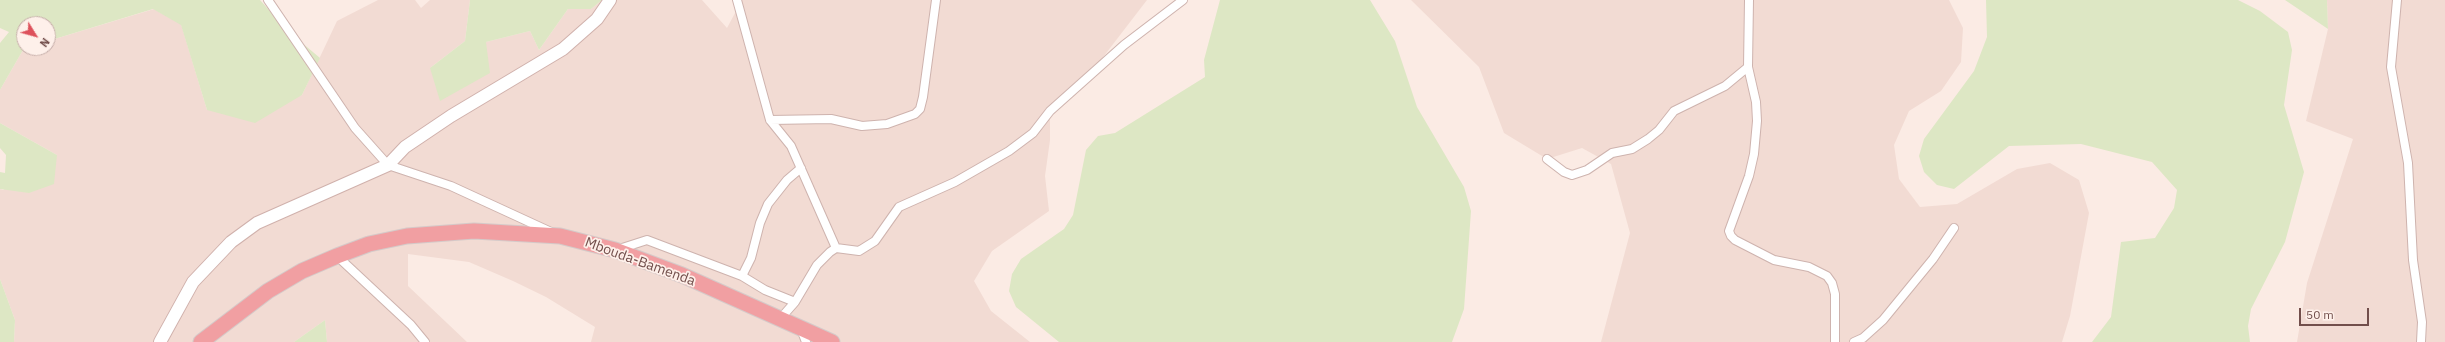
<!DOCTYPE html>
<style>
body{margin:0}
#map{position:relative;width:2445px;height:342px;overflow:hidden;background:#fbebe4;font-family:"IBM Plex Sans",sans-serif}
canvas{display:block}
.north{position:absolute;left:16px;top:16px;width:40px;height:40px;box-sizing:border-box;background:#fef0ea;border:1px solid #c6afaa;border-radius:50%;rotate:127deg;font-size:11px;font-weight:700;line-height:16px;text-align:center;color:#724e4b}
.north::after{content:'';display:block;margin:auto;width:14px;height:18px;background:#dd515b;clip-path:polygon(50% 0,100% 100%,50% 72%,0 100%)}
.scale{position:absolute;left:2299px;top:308px;width:70px;height:18px;box-sizing:border-box;border:2px solid #724e4b;border-top:0;padding-left:5px;font-size:12px;line-height:14px;white-space:nowrap;color:#724e4b;-webkit-text-stroke:3px #fef0ea;paint-order:stroke}
</style>
<div id="map">
<canvas width="2445" height="342"></canvas>
<div class="north">N</div>
<div class="scale">50 m</div>
</div>
<script>
const context = document.querySelector('canvas').getContext('2d');
context.lineJoin = 'round';
function paint(path, color) {
  context.fillStyle = color;
  context.fill(path, 'evenodd');
}
function toPath(rows) {
  const path = new Path2D();
  for (const r of rows) {
    path.moveTo(r[0], r[1]);
    for (let i = 2; i < r.length; i += 2) path.lineTo(r[i], r[i + 1]);
  }
  return path;
}
function strokePath(path, color, width, dash) {
  context.strokeStyle = color;
  context.lineWidth = width;
  context.lineCap = dash ? 'butt' : 'round';
  context.setLineDash(dash || []);
  context.stroke(path);
}
function write(font, color, halo, rows, align = 'center') {
  context.font = font + ' "IBM Plex Sans",sans-serif';
  context.lineWidth = 3.5;
  context.setLineDash([]);
  context.textBaseline = 'middle';
  context.strokeStyle = halo;
  context.fillStyle = color;
  for (const [text, x, y, turn = 0] of rows) {
    context.save();
    context.translate(x, y);
    context.rotate((+turn || 0) * Math.PI / 180);
    context.textAlign = isNaN(turn) ? turn : align;
    if (halo) context.strokeText(text, 0, 0);
    context.fillText(text, 0, 0);
    context.restore();
  }
}
paint(toPath([
 [378,0,415,0,421,8,430,0,470,0,465,41,430,68,486,42,530,31,539,50,568,9,591,9,602,0,702,0,727,28,742,0,1147,0,1087,78,1050,111,1050,140,1045,176,1049,211,992,251,974,281,991,311,1030,342,591,342,595,327,546,297,513,281,469,262,408,254,408,286,467,342,327,342,325,320,294,342,14,342,15,320,0,279,0,189,3,190,57,155,0,123,0,90,23,50,48,48,48,41,154,9,181,24,207,110,302,95,337,21],
 [1411,0,1949,0,1963,28,1961,62,1941,91,1909,111,1894,145,1899,179,1920,207,1957,204,2017,169,2050,163,2079,180,2089,213,2070,316,2062,342,1601,342,1630,233,1611,164,1582,148,1547,159,1504,133,1479,67],
 [2327,0,2445,0,2445,342,2297,342,2307,283,2353,139,2306,121,2328,29]
]), '#f2dbd3');
paint(toPath([
 [0,0,260,0,288,31,320,58,302,95,255,123,207,110,181,25,153,9,48,41,48,24,24,24,24,48,28,48,23,50,0,90,0,43,9,32,0,28],
 [470,0,602,0,591,9,568,9,539,50,530,31,486,42,490,73,440,101,430,68,465,41],
 [1220,0,1370,0,1395,41,1417,107,1464,187,1471,211,1464,309,1452,342,1059,342,1016,307,1009,291,1012,274,1021,259,1064,229,1073,215,1086,150,1098,136,1115,133,1205,77,1204,60],
 [1986,0,2238,0,2260,11,2288,32,2292,50,2284,105,2304,172,2285,242,2251,309,2248,326,2250,342,2092,342,2111,317,2121,242,2155,238,2174,208,2177,190,2152,162,2081,144,2009,146,1954,189,1937,185,1924,172,1919,156,1924,139,1974,71,1987,37],
 [2285,0,2327,0,2328,29],
 [0,123,57,155,54,184,29,193,0,189,0,172,5,173,6,155,0,148],
 [0,279,15,320,14,342,0,342],
 [325,320,327,342,294,342]
]), '#dde7c4');
const street = toPath([
 [268,0,355,128,388,165,451,186,551,232],
 [737,0,770,120,791,146,836,248],
 [1749,0,1748,67,1756,102,1757,121,1754,154,1749,176,1729,231,1731,236,1735,240,1774,260,1809,267,1827,276,1832,283,1835,294,1835,342],
 [2397,0,2391,67,2408,163,2413,260,2422,322,2421,342],
 [770,120,831,119,862,126,887,124,915,114,920,109,923,97,936,0],
 [1547,159,1564,172,1572,175,1587,170,1612,153,1632,149,1648,139,1659,130,1674,111,1725,86,1748,67],
 [616,250,647,240,742,276,765,290,795,302],
 [337,256,411,325,425,342],
 [742,276,751,258,760,223,768,204,787,180,801,168],
 [780,319,795,302,817,265,830,252,836,248,859,251,875,241,899,207,955,182,1009,151,1033,133,1050,111,1124,45,1183,0],
 [801,329,806,342],
 [1854,342,1863,338,1883,320,1933,259,1954,228]
]);
const secondary = toPath([
 [160,342,193,282,231,242,257,223,388,165,405,147,451,116,563,49,597,19,610,0]
]);
const highway = toPath([
 [201,342,268,291,302,271,337,256,369,244,407,236,474,231,560,236,615,250,682,275,832,342]
]);
strokePath(street, '#ceb3ae', 10);
strokePath(secondary, '#d0b1ac', 14);
strokePath(highway, '#d5cac9', 17);
strokePath(street, '#fff', 8);
strokePath(secondary, '#fff', 12);
strokePath(highway, '#f19fa2', 15);
write('14px', '#724e4b', '#fef0ea', [
 ["Mbouda-Bamenda",640,262,20]
]);
</script>
